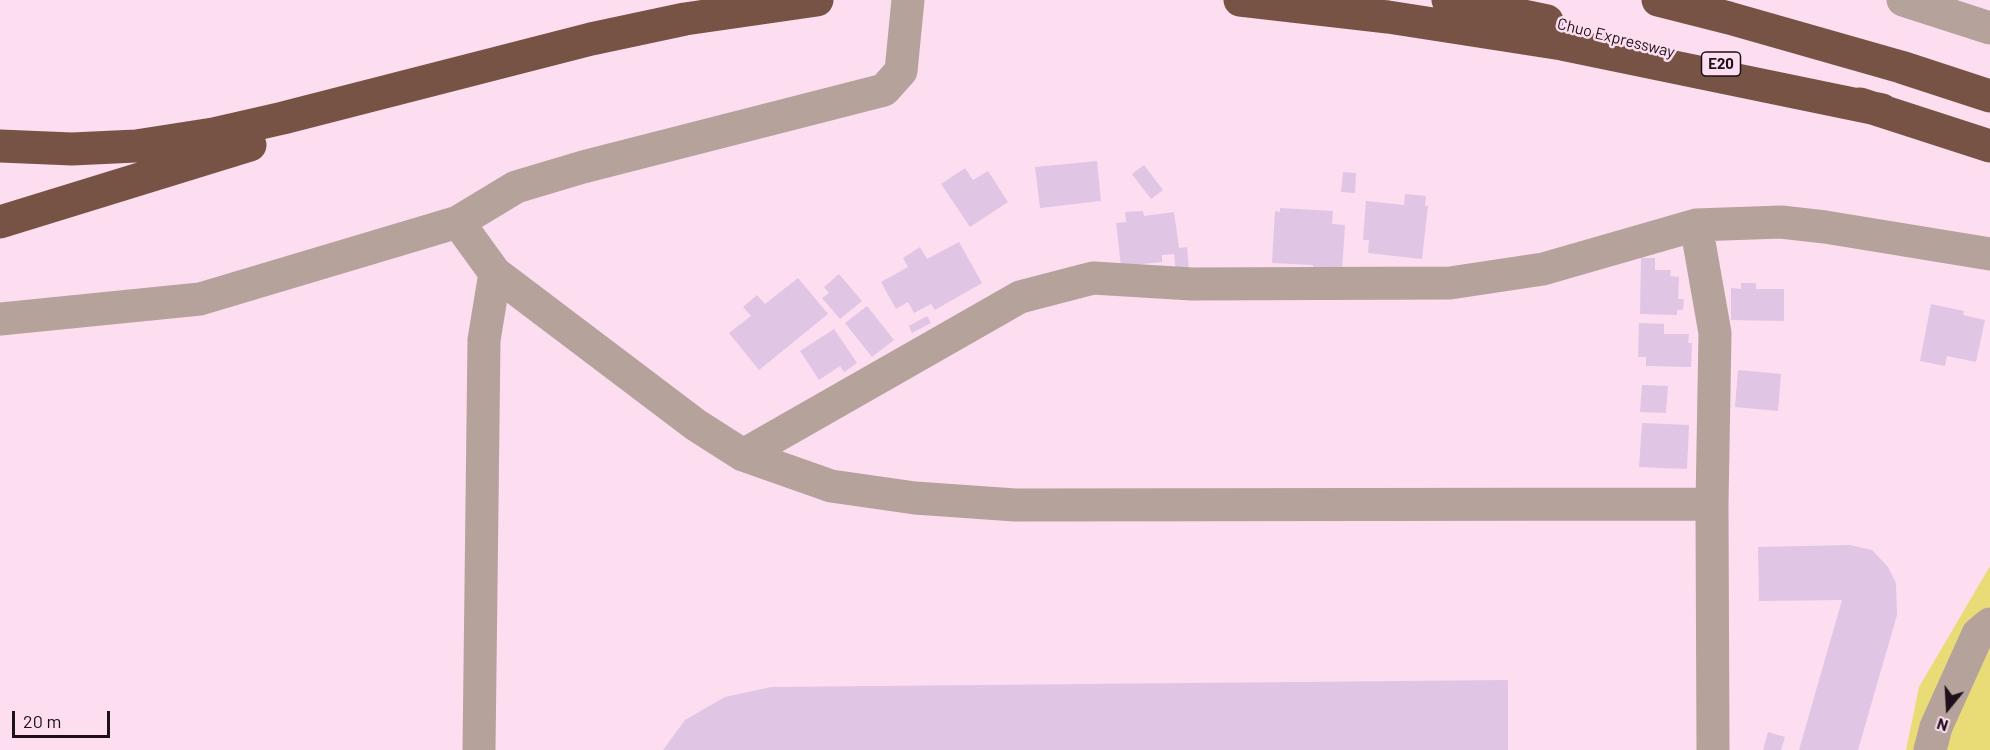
<!DOCTYPE html>
<style>
body{margin:0}
#map{position:relative;width:1990px;height:750px;overflow:hidden;background:#fdddf0;font-family:Barlow,sans-serif}
canvas{display:block}
.north{position:absolute;left:1918px;top:678px;width:60px;height:60px;-webkit-text-stroke:4px #fdddf0;paint-order:stroke;rotate:198deg;font-size:16px;font-weight:700;line-height:24px;text-align:center;color:#1d1018}
.north::after{content:'';display:block;margin:auto;width:21px;height:27px;background:#1d1018;clip-path:polygon(50% 0,100% 100%,50% 72%,0 100%)}
.scale{position:absolute;left:12px;top:711px;width:98px;height:27px;box-sizing:border-box;border:3px solid #1d1018;border-top:0;padding-left:8px;font-size:18px;line-height:21px;white-space:nowrap;color:#1d1018;-webkit-text-stroke:4px #fdddf0;paint-order:stroke}
</style>
<div id="map">
<canvas width="1990" height="750"></canvas>
<div class="north">N</div>
<div class="scale">20 m</div>
</div>
<script>
const context = document.querySelector('canvas').getContext('2d');
context.lineJoin = 'round';
function paint(path, color) {
  context.fillStyle = color;
  context.fill(path, 'evenodd');
}
function toPath(rows) {
  const path = new Path2D();
  for (const r of rows) {
    path.moveTo(r[0], r[1]);
    for (let i = 2; i < r.length; i += 2) path.lineTo(r[i], r[i + 1]);
  }
  return path;
}
function strokePath(path, color, width, dash) {
  context.strokeStyle = color;
  context.lineWidth = width;
  context.lineCap = dash ? 'butt' : 'round';
  context.setLineDash(dash || []);
  context.stroke(path);
}
function write(font, color, halo, rows, align = 'center') {
  context.font = font + ' Barlow,sans-serif';
  context.lineWidth = 5;
  context.setLineDash([]);
  context.textBaseline = 'middle';
  context.strokeStyle = halo;
  context.fillStyle = color;
  for (const [text, x, y, turn = 0] of rows) {
    context.save();
    context.translate(x, y);
    context.rotate((+turn || 0) * Math.PI / 180);
    context.textAlign = isNaN(turn) ? turn : align;
    if (halo) context.strokeText(text, 0, 0);
    context.fillText(text, 0, 0);
    context.restore();
  }
}
paint(toPath([
 [1990,566,1990,750,1906,750,1919,687]
]), '#e9dc76');
paint(toPath([
 [1097,161,1101,201,1040,208,1035,167],
 [1144,165,1163,190,1151,199,1132,174],
 [965,168,973,180,988,171,1008,202,970,227,941,184],
 [1343,172,1356,173,1355,193,1341,192],
 [1405,194,1426,196,1425,206,1428,206,1422,259,1368,253,1369,240,1363,240,1366,201,1404,205],
 [1280,208,1333,211,1332,224,1345,225,1342,271,1313,270,1313,265,1272,263,1275,211,1280,212],
 [1143,211,1144,216,1174,212,1179,248,1187,247,1189,270,1176,272,1174,254,1162,255,1162,262,1121,266,1116,223,1126,222,1125,212],
 [959,242,982,283,935,310,931,304,914,313,908,302,896,309,881,282,908,267,903,258,920,247,927,259],
 [1641,258,1655,258,1655,270,1671,270,1670,276,1679,277,1678,299,1684,299,1683,310,1677,310,1677,315,1640,314],
 [839,274,862,301,840,319,822,298,829,293,824,287],
 [798,278,828,314,759,370,729,333,751,316,743,307,757,295,765,304],
 [1741,283,1756,283,1756,289,1784,289,1784,321,1731,320,1731,288,1741,289],
 [1931,304,1964,311,1963,315,1985,320,1976,362,1947,356,1945,366,1920,361],
 [867,306,894,340,872,357,845,323],
 [927,316,931,323,912,333,909,326],
 [1639,323,1664,324,1664,334,1689,334,1688,343,1692,343,1691,367,1646,366,1646,357,1638,357],
 [834,329,857,363,844,372,840,366,819,380,800,351],
 [1738,370,1781,374,1778,411,1735,407],
 [1642,385,1668,386,1666,413,1640,412],
 [1642,423,1689,425,1687,469,1639,467],
 [1850,545,1872,550,1888,567,1896,583,1897,615,1858,750,1799,750,1842,600,1759,601,1758,547],
 [1508,680,1508,750,663,750,685,720,725,697,771,687],
 [1768,732,1785,737,1781,750,1763,750]
]), '#e1c5e5');
strokePath(toPath([
 [1903,0,1990,28],
 [458,222,495,273,696,425,743,455,831,486,915,498,1015,505,1712,504],
 [1696,225,1715,333,1712,504,1713,750],
 [0,319,200,299,458,222,516,187,583,167,884,90,901,71,908,0],
 [743,455,1020,297,1093,278,1192,284,1450,283,1543,269,1696,225,1781,222,1825,227,1990,254],
 [479,750,484,340,495,273],
 [1930,750,1936,727,1978,634,1990,624]
]), '#b4a29b', 33);
strokePath(toPath([
 [1240,0,1388,17,1562,44,1882,110],
 [1448,0,1547,21],
 [1658,0,1729,18,1901,67,1990,96],
 [1860,104,1990,146],
 [0,146,72,149,136,146,213,134,283,118,591,39,685,19,817,0],
 [0,222,250,145]
]), '#775345', 33);
for (const [x, y, w] of [
 [1721,64,39]
]) {
  const box = new Path2D();
  box.roundRect(x - w / 2, y - 12, w, 24, 4.5);
  context.fillStyle = '#fdddf0';
  context.fill(box);
  strokePath(box, '#1d1018', 1.5);
}
write('bold 15px', '#1d1018', null, [
 ["E20",1721,64]
]);
write('16px', '#1d1018', '#fdddf0', [
 ["Chuo Expressway",1616,38,14]
]);
</script>
